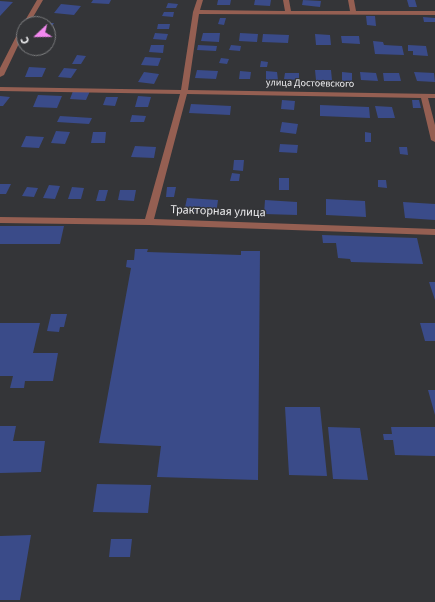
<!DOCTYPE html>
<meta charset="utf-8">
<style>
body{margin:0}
#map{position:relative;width:435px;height:602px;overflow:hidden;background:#343538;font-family:"Source Sans 3",sans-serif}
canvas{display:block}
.north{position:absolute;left:16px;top:16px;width:40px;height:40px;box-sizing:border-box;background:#343538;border:1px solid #7e7f81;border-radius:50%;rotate:248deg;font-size:11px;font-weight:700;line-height:16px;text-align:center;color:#ededef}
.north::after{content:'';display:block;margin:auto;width:14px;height:18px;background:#f489f0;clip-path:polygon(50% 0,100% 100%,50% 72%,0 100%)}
</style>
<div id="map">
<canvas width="435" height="602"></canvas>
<div class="north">С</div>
</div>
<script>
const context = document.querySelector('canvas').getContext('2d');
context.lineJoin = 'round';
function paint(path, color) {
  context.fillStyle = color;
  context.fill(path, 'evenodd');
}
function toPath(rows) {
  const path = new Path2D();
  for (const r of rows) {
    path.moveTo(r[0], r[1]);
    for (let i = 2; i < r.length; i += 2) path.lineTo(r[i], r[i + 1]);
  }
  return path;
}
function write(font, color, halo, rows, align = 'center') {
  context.font = font + ' "Source Sans 3",sans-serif';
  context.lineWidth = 3;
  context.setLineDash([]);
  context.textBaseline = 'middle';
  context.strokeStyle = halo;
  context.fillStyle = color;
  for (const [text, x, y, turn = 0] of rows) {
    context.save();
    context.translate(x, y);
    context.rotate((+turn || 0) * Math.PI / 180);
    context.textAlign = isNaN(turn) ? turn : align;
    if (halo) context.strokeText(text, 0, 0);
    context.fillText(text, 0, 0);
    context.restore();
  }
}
paint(toPath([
 [93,0,111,0,109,4,91,3],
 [218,0,231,0,230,5,217,5],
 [255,0,271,0,270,6,254,5],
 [303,0,321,1,320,7,302,5],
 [407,0,415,0,417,7,409,7],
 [0,1,13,2,0,16],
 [168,3,178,4,176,8,166,8],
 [61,4,81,6,74,15,54,13],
 [164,12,174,12,173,17,162,16],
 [366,16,375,16,376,26,367,25],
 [423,17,435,18,435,22,424,22],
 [220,18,226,18,224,25,218,24],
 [42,22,49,23,54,23,48,33,48,24,41,24],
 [158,24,170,24,169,29,157,29],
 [155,33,168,34,166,40,153,39],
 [203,33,220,33,219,42,201,41],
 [240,33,258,34,257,42,239,41],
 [263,34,289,35,288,43,262,42],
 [315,34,330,35,331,45,316,45],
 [341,36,359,36,360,44,342,43],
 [373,41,383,42,384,45,402,46,404,55,375,54],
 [151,45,164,45,163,53,149,52],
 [198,45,217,46,216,51,197,50],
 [231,45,241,46,240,51,229,50],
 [408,45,426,46,428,56,413,55,413,51,408,51],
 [77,55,86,56,81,64,72,64],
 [145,57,161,58,158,66,141,65],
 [221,58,229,59,227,64,219,63],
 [261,61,268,62,267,67,260,67],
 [29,67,46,68,42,77,25,77],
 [64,68,77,69,71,78,58,77],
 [197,70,218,71,216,79,195,78],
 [315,70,331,70,332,80,316,80],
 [240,71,251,72,250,79,239,79],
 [266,71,277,72,278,80,266,80],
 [144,72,159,74,154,84,138,82],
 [342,72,352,73,352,81,342,81],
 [360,72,376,73,378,81,361,80],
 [414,72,434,73,435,82,417,81],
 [285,73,299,73,299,80,284,79],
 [383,73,399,73,401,81,384,81],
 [73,91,90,91,86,100,70,99],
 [38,95,62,96,57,108,33,107],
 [0,96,10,97,3,106,0,106],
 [138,96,151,97,148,107,135,107],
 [106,97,118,97,115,106,103,105],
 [282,100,295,101,294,110,281,109],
 [412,100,419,100,421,108,413,108],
 [191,104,231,106,230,115,189,113],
 [320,105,369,107,370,118,320,116],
 [375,106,392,107,395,118,378,118],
 [132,115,146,116,144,122,130,122],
 [60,116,92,118,89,124,57,122],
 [282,122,298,124,296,134,280,132],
 [56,131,70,132,65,144,51,143],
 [93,132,106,132,105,143,91,143],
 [365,132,371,133,371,142,365,142],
 [26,136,44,137,39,148,21,147],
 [280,144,298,145,297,153,279,152],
 [135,146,156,147,154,158,131,157],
 [399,147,407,147,408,155,400,154],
 [234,160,244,160,243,171,233,170],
 [232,173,240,174,239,181,230,181],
 [279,178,289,178,289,190,279,190],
 [378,180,386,180,387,188,378,187],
 [0,184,11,184,6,194,0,194],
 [49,185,60,186,55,199,43,198],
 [27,187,38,188,34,197,22,196],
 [72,187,84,188,81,199,68,199],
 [167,187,176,187,174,197,166,197],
 [99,190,108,190,105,201,96,201],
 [120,190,136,190,134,201,118,200],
 [187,198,218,200,216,214,184,212],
 [326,199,365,201,366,217,326,215],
 [265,200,297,202,297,215,264,214],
 [403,202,435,204,435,220,405,218],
 [0,226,64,226,60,244,0,244],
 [322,235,417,238,423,264,351,262,350,259,338,258,336,243,323,243],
 [135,249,148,249,147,252,241,255,241,251,260,251,258,480,157,477,161,446,99,443,131,268,126,267,127,260,134,260],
 [429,282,435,282,435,300],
 [51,314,67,314,64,327,60,327,59,332,47,331],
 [0,323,40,323,33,353,58,353,53,381,25,381,24,388,10,388,13,376,0,376],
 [420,323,435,323,435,341,425,341],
 [428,390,435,390,435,415],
 [285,407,320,407,327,476,289,475],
 [0,426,16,426,13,441,45,441,41,472,0,473],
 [328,427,360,428,368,480,333,479],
 [391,427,435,427,435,456,395,455,393,440,384,440,383,434,392,434],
 [97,484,151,485,148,513,93,512],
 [31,535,20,600,0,600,0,536],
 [111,539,132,539,130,557,109,557]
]), '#3a4b89');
paint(toPath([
 [37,0,43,0,29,24,24,24,24,33,4,75,0,77,0,68,21,27,24,25,23,24,37,0],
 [197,0,203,0,200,10,285,11,283,0,289,0,291,11,350,11,348,0,354,0,356,11,435,11,435,15,199,14,188,90,435,94,435,98,428,98,435,125,435,142,431,140,421,98,187,94,154,219,435,229,435,235,149,225,0,223,0,217,145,219,180,94,0,91,0,87,181,90,193,12,197,0]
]), '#955f52');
write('10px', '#ededef', '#343538', [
 ["улица Достоевского",310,84,1]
]);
write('12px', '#ededef', '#343538', [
 ["Тракторная улица",218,212,2]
]);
</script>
